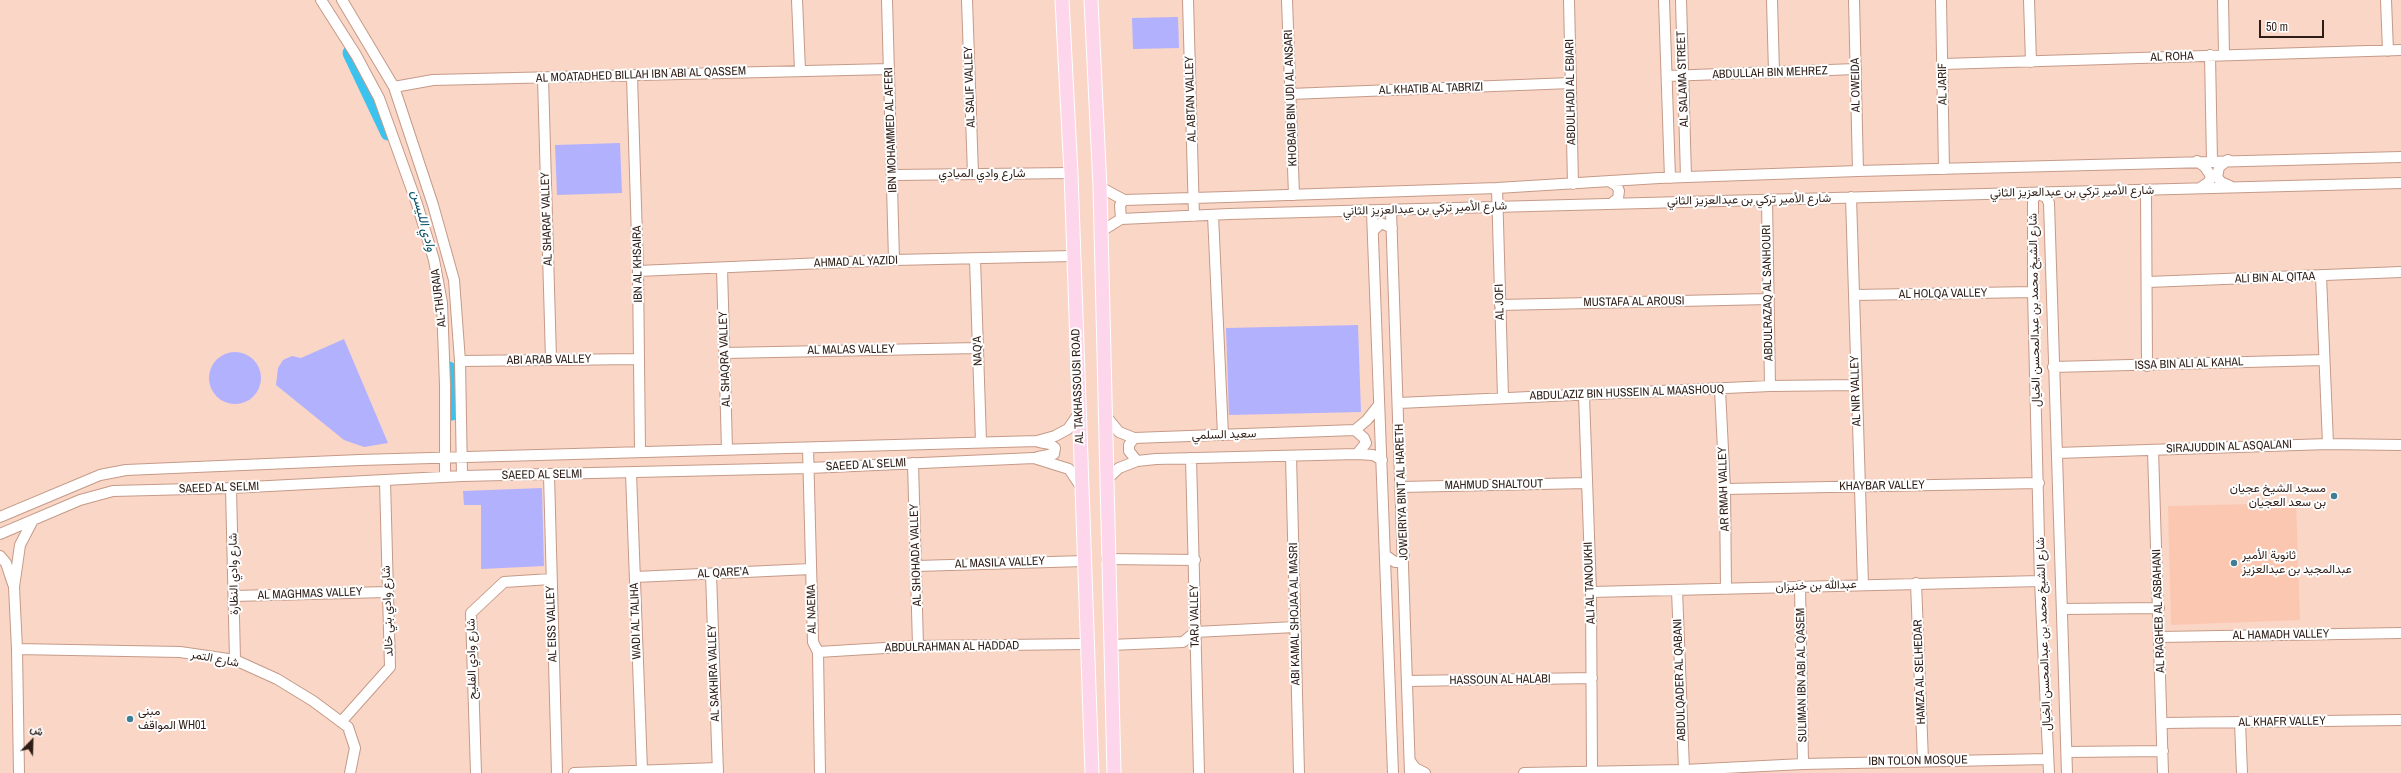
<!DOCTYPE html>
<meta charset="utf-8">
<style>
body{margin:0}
#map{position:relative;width:2401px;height:773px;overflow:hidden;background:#fad6c6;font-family:"Archivo Narrow",Vazirmatn,sans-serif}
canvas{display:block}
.north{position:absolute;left:12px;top:721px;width:40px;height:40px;-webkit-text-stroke:3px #fff;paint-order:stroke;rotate:23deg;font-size:11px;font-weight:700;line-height:16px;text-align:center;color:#2d1d16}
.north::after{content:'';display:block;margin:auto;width:14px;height:18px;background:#2d1d16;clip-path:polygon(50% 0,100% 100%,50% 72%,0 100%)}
.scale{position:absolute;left:2259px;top:20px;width:65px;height:18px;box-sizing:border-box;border:2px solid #2d1d16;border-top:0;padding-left:5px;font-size:12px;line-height:14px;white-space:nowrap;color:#2d1d16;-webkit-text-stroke:3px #fff;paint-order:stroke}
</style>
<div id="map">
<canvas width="2401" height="773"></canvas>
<div class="north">ش</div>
<div class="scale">50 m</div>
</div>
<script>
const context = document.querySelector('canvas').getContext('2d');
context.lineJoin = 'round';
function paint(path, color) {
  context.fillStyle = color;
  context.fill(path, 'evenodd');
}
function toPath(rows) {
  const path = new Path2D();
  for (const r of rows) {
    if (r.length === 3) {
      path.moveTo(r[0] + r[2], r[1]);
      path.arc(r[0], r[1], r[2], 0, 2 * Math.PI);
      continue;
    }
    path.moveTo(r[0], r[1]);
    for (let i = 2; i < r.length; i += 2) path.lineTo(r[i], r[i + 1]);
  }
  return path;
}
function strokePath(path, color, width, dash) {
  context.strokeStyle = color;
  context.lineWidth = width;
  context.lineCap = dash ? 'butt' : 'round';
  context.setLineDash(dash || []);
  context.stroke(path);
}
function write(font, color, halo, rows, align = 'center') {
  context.font = font + ' "Archivo Narrow",Vazirmatn,sans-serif';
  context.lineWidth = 4;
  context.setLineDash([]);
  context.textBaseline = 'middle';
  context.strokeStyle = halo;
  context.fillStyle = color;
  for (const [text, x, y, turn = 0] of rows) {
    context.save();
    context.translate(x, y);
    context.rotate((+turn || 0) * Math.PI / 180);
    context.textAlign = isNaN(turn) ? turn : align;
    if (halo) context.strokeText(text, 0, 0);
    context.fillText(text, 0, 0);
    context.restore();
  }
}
paint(toPath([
 [2296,503,2300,620,2171,625,2168,506]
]), '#fcc7b1');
paint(toPath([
 [1178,17,1179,48,1133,49,1132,18],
 [620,143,622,193,557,195,555,145],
 [1358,325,1361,412,1229,415,1226,328],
 [344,339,388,443,364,447,344,440,276,385,278,368,283,360,292,356,301,358],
 [235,378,26],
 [542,488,544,566,481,569,481,505,464,505,463,491]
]), '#b2b1fe');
strokePath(toPath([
 [350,53,388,133],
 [449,369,452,413]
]), '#3ac3ee', 15);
const minor = toPath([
 [321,0,356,55,379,98,417,204,434,260,442,303,445,385,445,477],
 [342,0,394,87,433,205,454,280,460,361,462,476],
 [797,0,800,70],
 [887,0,894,260],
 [967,0,973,174],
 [1188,0,1194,216],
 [1287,0,1294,195],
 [1569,0,1573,184],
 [1664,0,1670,178],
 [1681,0,1686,177],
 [1772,0,1774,72],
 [1854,0,1858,171],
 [1941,0,1944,169],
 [2029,0,2031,62],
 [2223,0,2224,54],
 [2386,0,2388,51],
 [2210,55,2212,161],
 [1943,64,2401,50],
 [632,76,638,271,640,451],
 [1667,76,1856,69],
 [543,78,551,359],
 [394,87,433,80,889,69],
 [1290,94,1571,83],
 [2228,160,2219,167,2217,177,2221,182,2230,186],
 [2197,161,2205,167,2211,176,2209,182,2200,188],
 [893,175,1071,173],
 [1609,181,1617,186,1619,191,1618,198,1612,203],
 [1100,187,1124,200,1227,197,1497,188,1659,178,1858,171,2401,157],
 [1497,188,1503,397],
 [2146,191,2147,366],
 [1851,197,1863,585],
 [1767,200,1770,386],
 [1391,211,1410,773],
 [1372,212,1393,773],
 [1213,215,1223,435],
 [1121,219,1120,205,1124,200],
 [1373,231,1381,223,1392,228],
 [1100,232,1121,219,1229,214,2401,183],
 [975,259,981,442],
 [722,268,727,449],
 [638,271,894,260,1073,256],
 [2321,276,2328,444],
 [2148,282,2401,272],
 [1854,295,2033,292],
 [1500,305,1769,299],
 [724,353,978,348],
 [460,361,639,359],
 [2053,367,2324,360],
 [1720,390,1725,489,1726,589],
 [1584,396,1591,592,1592,771],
 [1399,403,1770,386,1856,385],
 [1105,415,1119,432,1134,438,1355,430,1367,420,1378,406],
 [1355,430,1364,438,1366,443,1357,454],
 [1134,438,1129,445,1129,451,1137,461],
 [808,448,813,642,818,652,820,773],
 [2153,450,2163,773],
 [2057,453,2328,444,2401,445],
 [1291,456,1299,773],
 [1038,457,1054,454,1055,448,1050,444,1039,442],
 [1191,458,1199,773],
 [913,463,918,646],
 [631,473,642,770],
 [549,475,557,773],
 [1107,479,1119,468,1137,461,1156,459,1357,454,1373,455,1382,460],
 [1401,487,1587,483],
 [231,488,235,660],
 [1725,489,2039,483],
 [0,517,100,475,126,470,360,460,1037,441,1055,436,1068,429,1080,412],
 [0,534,80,500,113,491,231,488,462,476,809,468,1034,458,1069,469,1081,487],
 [1385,555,1395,562,1399,562,1404,556],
 [0,556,6,563,13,584],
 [1107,559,1195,560],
 [917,566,1084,561],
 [711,574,718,773],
 [635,577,811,569],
 [1916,583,1923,761],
 [1800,586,1803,764],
 [1677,590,1684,770],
 [1591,592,2040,581],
 [234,596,387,592],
 [2062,609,2159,608],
 [2160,637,2401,633],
 [1110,645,1183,642,1195,632,1295,627],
 [17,649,180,652,235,660,277,679,313,701,348,727,355,748,350,773],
 [818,652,918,646,1086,644],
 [1408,681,1592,678],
 [341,722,390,667,385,481],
 [2240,722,2242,773],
 [2163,723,2401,720],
 [2067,752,2163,751],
 [1410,761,1415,768,1425,773],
 [19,773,17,649,14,587,20,545,33,520],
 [476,773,471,613,504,582,551,579],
 [574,773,718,768],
 [1524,773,1684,770,1803,764,2048,759],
 [2049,773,2040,581,2033,292,2033,199,2038,194,2046,197,2049,203,2067,773]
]);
const major = toPath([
 [1062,0,1071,173,1092,773],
 [1091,0,1100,187,1114,773]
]);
strokePath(minor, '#c59a88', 12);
strokePath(major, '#fff', 15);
strokePath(minor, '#fff', 10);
strokePath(major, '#fed6ec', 13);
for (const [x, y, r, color] of [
 [2334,496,4,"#407e94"],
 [2234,563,4,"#407e94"],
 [130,719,4,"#407e94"]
]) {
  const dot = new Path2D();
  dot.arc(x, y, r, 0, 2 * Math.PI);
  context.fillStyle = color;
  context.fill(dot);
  strokePath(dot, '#fff', 1.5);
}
write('12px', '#2d1d16', '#fff', [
 ["AL ROHA",2172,57,-2],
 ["ABDULLAH BIN MEHREZ",1770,73,-2],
 ["AL MOATADHED BILLAH IBN ABI AL QASSEM",641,75,-2],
 ["AL SALAMA STREET",1683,79,-92],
 ["AL JARIF",1943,84,-91],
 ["AL OWEIDA",1856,85,-91],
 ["AL SALIF VALLEY",970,87,-92],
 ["AL KHATIB AL TABRIZI",1431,89,-2],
 ["ABDULHADI AL EBIARI",1571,92,-91],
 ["KHOBAIB BIN UDI AL ANSARI",1291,98,-92],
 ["AL ABTAN VALLEY",1191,99,-92],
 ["IBN MOHAMMED AL AFERI",891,130,-92],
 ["شارع وادي الميادي",982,174],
 ["شارع الأمير تركي بن عبدالعزيز الثاني",2072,192,-1],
 ["شارع الأمير تركي بن عبدالعزيز الثاني",1749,200,-1],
 ["شارع الأمير تركي بن عبدالعزيز الثاني",1425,209,-2],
 ["AL SHARAF VALLEY",547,219,-92],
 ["AHMAD AL YAZIDI",856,262,-2],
 ["IBN AL KHSAIRA",638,264,-91],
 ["ALI BIN AL QITAA",2275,278,-2],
 ["ABDULRAZAQ AL SANHOURI",1768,293,-91],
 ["AL HOLQA VALLEY",1943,294,-1],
 ["AL-THURAIA",439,298,-97],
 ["AL JOFI",1500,302,-92],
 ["MUSTAFA AL AROUSI",1634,302,-1],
 ["شارع الشيخ محمد بن عبدالمحسن الخيال",2035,310,-91],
 ["AL MALAS VALLEY",851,350,-1],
 ["NAQ'A",978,351,-92],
 ["AL SHAQRA VALLEY",725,359,-92],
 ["ABI ARAB VALLEY",549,360,-1],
 ["ISSA BIN ALI AL KAHAL",2189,364,-2],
 ["AL TAKHASSOUSI ROAD",1078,386,-92],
 ["AL NIR VALLEY",1856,391,-92],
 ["ABDULAZIZ BIN HUSSEIN AL MAASHOUQ",1627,393,-2],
 ["سعيد السلمي",1224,435,-2],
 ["SIRAJUDDIN AL ASQALANI",2229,447,-2],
 ["SAEED AL SELMI",866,465,-3],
 ["SAEED AL SELMI",542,475,-1],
 ["MAHMUD SHALTOUT",1494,485,-1],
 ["KHAYBAR VALLEY",1882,486,-1],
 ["SAEED AL SELMI",219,488,-2],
 ["AR RMAH VALLEY",1724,489,-92],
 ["JOWEIRIYA BINT AL HARETH",1402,492,-92],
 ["AL SHOHADA VALLEY",916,555,-92],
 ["AL MASILA VALLEY",1000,563,-2],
 ["AL QARE'A",723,573,-3],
 ["شارع وادي النظارة",234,574,-91],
 ["ALI AL TANOUKHI",1590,583,-92],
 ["عبدالله بن خنيزان",1816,586,-2],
 ["AL MAGHMAS VALLEY",310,594,-2],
 ["AL NAEMA",812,609,-91],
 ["شارع وادي بني خالد",388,611,-92],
 ["AL RAGHEB AL ASBAHANI",2159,611,-92],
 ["ABI KAMAL SHOJAA AL MASRI",1295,614,-91],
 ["TARJ VALLEY",1195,616,-91],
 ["WADI AL TALIHA",636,621,-92],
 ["AL EISS VALLEY",552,624,-92],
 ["شارع الشيخ محمد بن عبدالمحسن الخيال",2044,634,-92],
 ["AL HAMADH VALLEY",2281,635,-1],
 ["ABDULRAHMAN AL HADDAD",952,647,-1],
 ["شارع التمر",215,659,11],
 ["شارع وادي الفليح",472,659,-91],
 ["HAMZA AL SELHEDAR",1920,672,-92],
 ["AL SAKHIRA VALLEY",714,673,-92],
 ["SULIMAN IBN ABI AL QASEM",1802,675,-91],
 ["HASSOUN AL HALABI",1500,680,-1],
 ["ABDULQADER AL QABANI",1680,680,-92],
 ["AL KHAFR VALLEY",2282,722,-1],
 ["IBN TOLON MOSQUE",1918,761,-1]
]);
write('12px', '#2d1d16', '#fff', [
 ["مسجد الشيخ عجيان",2326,489,"right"],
 ["بن سعد العجيان",2326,503,"right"],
 ["ثانوية الأمير",2242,556],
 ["عبدالمجيد بن عبدالعزيز",2242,570],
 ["مبنى",138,712],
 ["المواقف WH01",138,726]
], 'left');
write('italic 13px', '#005066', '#fff', [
 ["وادي الليسن",423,221,75]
]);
</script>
